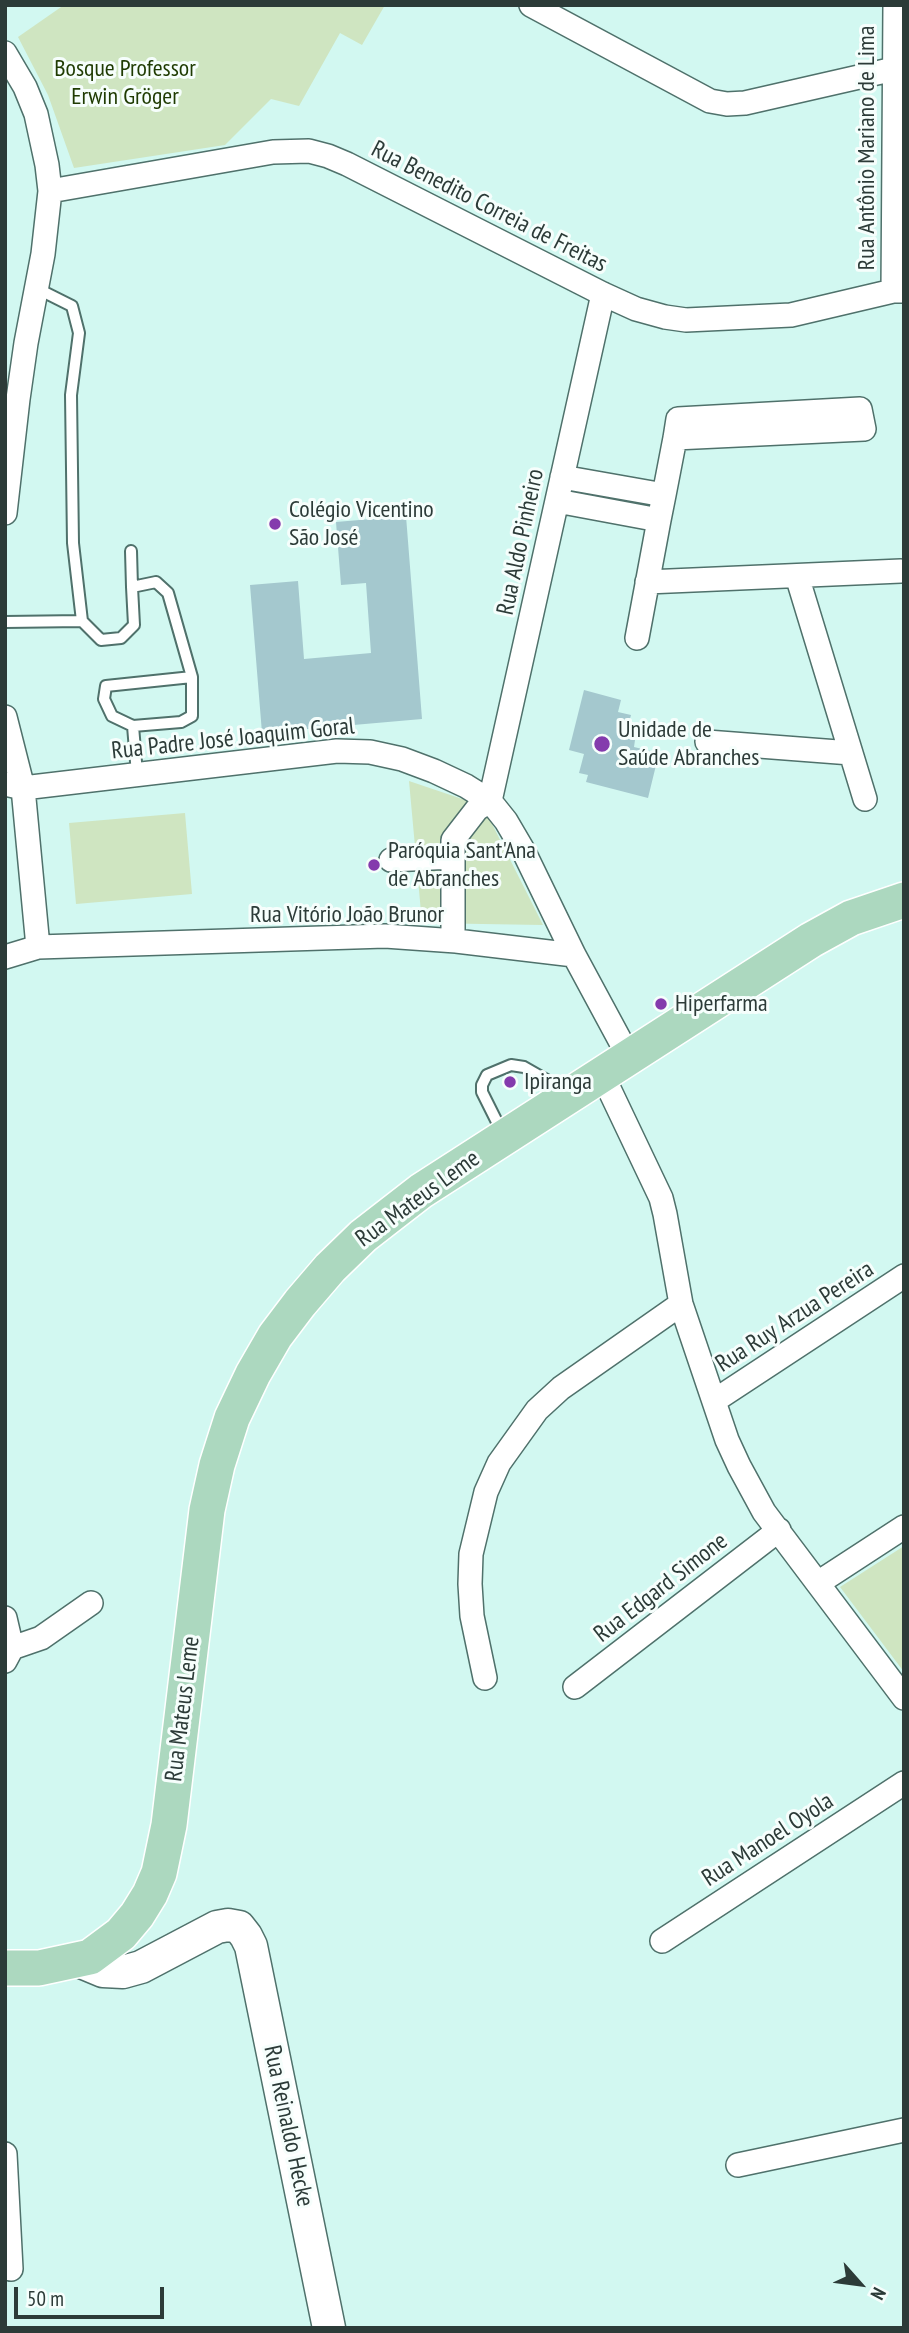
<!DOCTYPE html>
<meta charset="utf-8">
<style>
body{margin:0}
#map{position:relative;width:909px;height:2333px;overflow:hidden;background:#d2f8f1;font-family:"PT Sans Narrow",sans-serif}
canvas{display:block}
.frame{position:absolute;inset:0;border:7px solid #2c3b38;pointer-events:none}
.north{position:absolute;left:825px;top:2249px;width:70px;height:70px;-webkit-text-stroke:5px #f6fefc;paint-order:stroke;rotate:118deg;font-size:19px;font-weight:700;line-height:28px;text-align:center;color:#2c3b38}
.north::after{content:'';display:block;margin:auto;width:24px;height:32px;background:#2c3b38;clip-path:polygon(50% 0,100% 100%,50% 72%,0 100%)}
.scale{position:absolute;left:14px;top:2287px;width:150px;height:32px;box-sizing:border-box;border:4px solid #2c3b38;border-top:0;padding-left:9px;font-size:21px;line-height:24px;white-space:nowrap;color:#2c3b38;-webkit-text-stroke:5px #f6fefc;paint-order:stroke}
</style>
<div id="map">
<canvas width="909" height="2333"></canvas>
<div class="frame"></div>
<div class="north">N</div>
<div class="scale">50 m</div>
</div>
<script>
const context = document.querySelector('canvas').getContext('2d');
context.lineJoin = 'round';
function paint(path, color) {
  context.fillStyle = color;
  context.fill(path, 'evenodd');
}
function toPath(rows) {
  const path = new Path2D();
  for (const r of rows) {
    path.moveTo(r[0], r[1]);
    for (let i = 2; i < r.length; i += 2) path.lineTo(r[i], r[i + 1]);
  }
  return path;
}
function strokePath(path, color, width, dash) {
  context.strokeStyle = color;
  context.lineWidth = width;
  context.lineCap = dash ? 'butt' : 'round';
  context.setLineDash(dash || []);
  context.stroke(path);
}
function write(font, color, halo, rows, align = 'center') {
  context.font = font + ' "PT Sans Narrow",sans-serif';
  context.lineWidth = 6;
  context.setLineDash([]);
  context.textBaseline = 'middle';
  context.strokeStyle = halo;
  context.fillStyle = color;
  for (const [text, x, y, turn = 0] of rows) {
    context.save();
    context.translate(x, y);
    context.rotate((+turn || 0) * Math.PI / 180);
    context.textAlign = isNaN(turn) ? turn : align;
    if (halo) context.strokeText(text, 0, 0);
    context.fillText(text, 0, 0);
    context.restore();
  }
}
paint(toPath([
 [64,5,385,5,362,45,340,33,299,106,271,99,225,145,74,168,48,95,18,37],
 [409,781,483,806,543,925,422,923],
 [185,813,192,894,76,904,69,823],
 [904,1546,904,1672,840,1587]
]), '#cfe5c1');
paint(toPath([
 [406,516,422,719,262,733,250,585,298,581,304,659,371,653,366,583,341,585,336,522],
 [584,690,621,700,618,712,631,715,625,738,635,740,634,747,659,753,648,798,586,782,588,775,579,773,584,754,569,750]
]), '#a4c8ce');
const lane = toPath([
 [36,288,72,306,79,333,71,395,73,543,82,621,101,640,121,638,134,625,132,587,156,582,168,593,192,677,192,716,181,722,133,726,137,774],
 [131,551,132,587],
 [5,622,82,621],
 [133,726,112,716,104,699,106,686,192,677],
 [503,1134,482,1092,482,1085,487,1075,511,1065,524,1067,566,1091]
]);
const street = toPath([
 [531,5,710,101,727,104,745,103,894,69],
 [5,53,25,87,36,114,47,165,50,191,43,254,26,343,18,399,5,513],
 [50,191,273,152,309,151,328,156,347,164,603,294,636,309,665,317,686,320,791,315,893,291,904,291],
 [893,291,895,5],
 [562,477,664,495],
 [557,501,659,520],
 [797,576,865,799],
 [647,582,901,571],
 [637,638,659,520,664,495,675,438,678,419,860,409,864,429,675,438],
 [5,717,23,788,38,947],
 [707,742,851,753],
 [5,784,23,788,337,751,370,752,402,759,434,771,466,786,490,801,506,821,523,850,574,955,629,1057],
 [490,801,603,294],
 [391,860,453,857],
 [453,940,453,840,477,809,490,801],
 [5,957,38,947,385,936,456,941,574,955],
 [602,1074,661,1198,665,1214,681,1304,727,1440,739,1466,764,1512,904,1698],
 [714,1401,904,1276],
 [818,1583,904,1527],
 [5,1618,12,1648],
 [5,1661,12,1648,41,1638,91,1603],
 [485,1678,472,1616,470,1584,471,1554,486,1492,499,1463,537,1410,561,1388,681,1304],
 [575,1687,779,1530],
 [662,1941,904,1783],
 [5,2154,11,2269],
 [738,2165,904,2130]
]);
const secondary = toPath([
 [79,1961,103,1971,123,1972,141,1967,217,1927,228,1925,239,1927,246,1936,251,1946,329,2328]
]);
const primary = toPath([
 [5,1968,39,1968,90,1957,121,1934,137,1915,150,1894,159,1873,169,1825,207,1510,217,1465,232,1418,253,1374,275,1336,300,1303,330,1268,363,1236,421,1191,811,940,851,918,904,900]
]);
strokePath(lane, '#4f716b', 14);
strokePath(street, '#4f716b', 26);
strokePath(secondary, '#4f716b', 35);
strokePath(primary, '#fff', 38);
strokePath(lane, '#fff', 10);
strokePath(street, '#fff', 23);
strokePath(secondary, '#fff', 32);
strokePath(primary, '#acd8bf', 35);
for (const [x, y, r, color] of [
 [275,524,7,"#843bad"],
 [602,744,9,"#843bad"],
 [374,865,7,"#843bad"],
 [661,1004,7,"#843bad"],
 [510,1082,7,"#843bad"]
]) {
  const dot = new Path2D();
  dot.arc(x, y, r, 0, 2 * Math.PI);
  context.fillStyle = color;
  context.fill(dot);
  strokePath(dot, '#f6fefc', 2.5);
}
write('24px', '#1f3b02', '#f6fefc', [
 ["Bosque Professor",125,69],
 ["Erwin Gröger",125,97]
]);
write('24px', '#2c3b38', '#f6fefc', [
 ["Rua Antônio Mariano de Lima",867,148,-90],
 ["Rua Benedito Correia de Freitas",489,207,27],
 ["Rua Aldo Pinheiro",521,542,-78],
 ["Rua Padre José Joaquim Goral",233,739,-6],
 ["Rua Vitório João Brunor",347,915],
 ["Rua Mateus Leme",418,1199,-36],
 ["Rua Ruy Arzua Pereira",795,1317,-33],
 ["Rua Edgard Simone",661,1588,-38],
 ["Rua Mateus Leme",183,1709,-83],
 ["Rua Manoel Oyola",768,1840,-33],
 ["Rua Reinaldo Hecke",288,2126,78]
]);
write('24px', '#2c3b38', '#f6fefc', [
 ["Colégio Vicentino",289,510],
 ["São José",289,538],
 ["Unidade de",618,730],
 ["Saúde Abranches",618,758],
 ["Paróquia Sant'Ana",388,851],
 ["de Abranches",388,879],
 ["Hiperfarma",675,1004],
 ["Ipiranga",524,1082]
], 'left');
</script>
